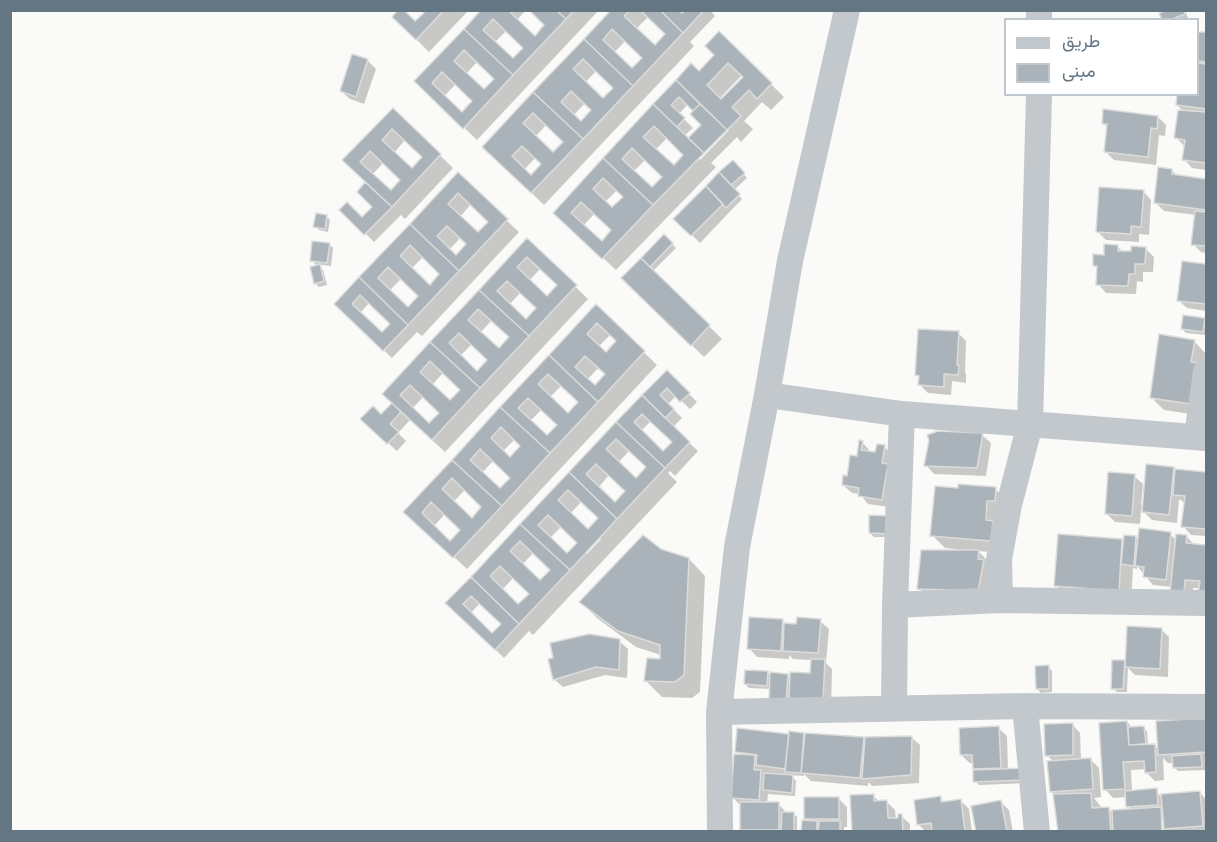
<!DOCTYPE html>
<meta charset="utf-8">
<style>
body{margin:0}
#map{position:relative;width:1217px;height:842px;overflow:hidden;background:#fafaf8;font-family:"PT Sans",Vazirmatn,sans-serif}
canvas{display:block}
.frame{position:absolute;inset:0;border:12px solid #657683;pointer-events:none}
.legend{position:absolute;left:1004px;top:18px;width:195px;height:78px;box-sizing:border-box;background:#fff;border:2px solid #c1c8cd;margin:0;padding:8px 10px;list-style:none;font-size:18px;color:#657683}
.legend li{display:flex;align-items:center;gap:12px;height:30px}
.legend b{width:30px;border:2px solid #c1c8cd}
</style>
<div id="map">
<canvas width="1217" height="842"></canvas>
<div class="frame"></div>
<ul class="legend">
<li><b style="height:8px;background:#c3c8cc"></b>طريق</li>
<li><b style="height:16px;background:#aab3b9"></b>مبنى</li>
</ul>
</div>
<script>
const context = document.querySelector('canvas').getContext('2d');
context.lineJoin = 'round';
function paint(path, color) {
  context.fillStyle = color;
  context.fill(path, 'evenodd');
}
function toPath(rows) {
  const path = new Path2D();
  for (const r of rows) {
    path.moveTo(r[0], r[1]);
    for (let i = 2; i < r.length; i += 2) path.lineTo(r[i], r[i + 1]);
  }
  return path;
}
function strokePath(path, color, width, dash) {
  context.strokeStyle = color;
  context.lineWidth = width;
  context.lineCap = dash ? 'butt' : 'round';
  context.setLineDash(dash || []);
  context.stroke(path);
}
paint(toPath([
 [469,10,429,52,394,17,415,23,426,13,423,11],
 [483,10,526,10,516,21,535,38,546,26,530,10,599,10,477,140,416,81],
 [506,31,524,48,513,60,494,43],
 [477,62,496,79,484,91,466,74],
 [456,84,474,101,462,114,444,96],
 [613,10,677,10,682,16,687,10,710,10,715,16,690,42,694,46,544,205,484,147],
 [648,17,666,34,655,47,636,29],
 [626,40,644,58,632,70,614,53],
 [596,71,615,88,603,100,585,83],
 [585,103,592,110,581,123,573,116],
 [612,105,614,107,596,126,594,124],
 [546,125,565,142,553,154,535,137],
 [536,157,543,164,531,177,524,170],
 [1161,10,1185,10,1188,18,1163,20],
 [719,33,784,97,771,110,762,102,744,121,753,129,741,142,737,137,711,163,716,167,616,270,555,213,691,66,699,73,716,56],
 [742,75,745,77,721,102,719,99],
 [688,104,695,111,703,125,698,146,684,136,693,128,679,114],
 [727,128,729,130,700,160,698,158],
 [667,138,685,155,674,167,655,150],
 [645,160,663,177,652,189,633,172],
 [617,190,624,197,612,209,605,202],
 [595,213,613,231,602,243,583,226],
 [1198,33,1206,33,1206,170,1192,168,1184,159,1184,146,1176,137,1184,112,1177,105,1198,94,1198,64,1200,64,1198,62],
 [353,56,368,61,376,69,364,104,350,99,341,91],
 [393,110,453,168,405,219,401,215,374,242,341,210,362,219,374,207,359,192,367,183,344,160],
 [405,140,424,158,412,170,394,153],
 [384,162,402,180,391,192,372,175],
 [1158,117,1166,125,1165,136,1159,135,1156,165,1114,160,1106,152,1108,128,1103,123],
 [733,162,747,178,734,190,742,199,700,243,676,219],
 [1172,170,1178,177,1206,180,1206,253,1201,252,1193,244,1196,215,1164,211,1155,202],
 [458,175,519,232,422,336,417,332,392,358,336,304],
 [471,204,490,222,478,234,460,217],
 [461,237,468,244,456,257,449,250],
 [423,257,441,274,430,287,411,269],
 [401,279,420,296,408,309,389,291],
 [370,302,392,324,382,334,360,313],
 [1143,191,1151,200,1149,235,1139,234,1139,242,1106,240,1098,232],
 [326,216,330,220,328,232,319,230,315,226],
 [664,236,676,248,653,271,722,339,704,357,623,278],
 [528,241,588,299,445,452,410,420,398,433,406,441,397,451,362,419,381,416,393,404,384,394],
 [541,268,559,285,547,298,529,281],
 [521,292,538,309,526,321,509,305],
 [492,320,510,338,499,350,480,333],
 [472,344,489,360,477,373,460,356],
 [443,373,462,390,450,402,432,385],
 [424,396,441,413,429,425,412,409],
 [329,244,333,248,331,266,315,264,312,260],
 [1117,246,1124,253,1145,248,1154,257,1153,272,1143,272,1143,282,1137,281,1136,294,1106,293,1098,284,1099,269,1095,265],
 [1183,262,1206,265,1206,311,1187,308,1178,300],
 [319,266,323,270,327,285,319,287,315,283],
 [596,306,657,365,467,569,405,512],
 [610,335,617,342,606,354,598,347],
 [599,367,606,375,595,387,587,380],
 [562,385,580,402,568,415,550,397],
 [542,409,559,425,547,438,530,421],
 [515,439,522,446,510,459,503,451],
 [493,461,512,478,500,491,482,473],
 [465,490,483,507,472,520,453,502],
 [445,514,462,530,451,543,434,526],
 [1204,319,1206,322,1206,335,1186,333,1182,329],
 [958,333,966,341,965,372,966,374,966,383,952,381,951,395,928,393,920,385,920,378,917,375],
 [1194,341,1206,354,1204,371,1204,416,1164,410,1151,397],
 [667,372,697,402,690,409,676,396,668,404,682,418,673,427,698,451,675,476,670,471,668,473,677,482,533,635,529,631,504,658,448,603],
 [651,421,674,442,664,453,641,431],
 [630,450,648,468,636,480,618,463],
 [609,475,626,492,615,504,598,488],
 [582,501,600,518,588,531,570,514],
 [562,526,579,543,567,555,550,538],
 [599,537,601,539,587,554,584,552],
 [534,552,552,570,540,582,522,565],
 [514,577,531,594,519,606,502,590],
 [480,603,502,625,492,635,470,614],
 [982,435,991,443,986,476,934,474,926,465],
 [862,442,870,451,870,453,876,454,884,447,893,455,890,507,868,504,860,494,852,493,843,485,858,457],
 [1173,468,1175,470,1206,474,1206,536,1191,535,1183,526,1185,503,1179,499,1177,523,1152,520,1141,509,1140,524,1115,522,1107,514,1134,476,1143,484,1141,505,1144,506],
 [995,489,1008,501,1003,553,978,551,987,560,986,564,992,570,987,599,927,597,919,588,956,551,956,549,945,548,932,535],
 [870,516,895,537,874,537,870,533],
 [1170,534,1176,540,1186,536,1195,545,1206,546,1206,600,1200,588,1193,588,1192,602,1172,587,1153,585,1137,566,1137,569,1133,568,1131,603,1068,598,1056,585,1122,540,1125,543,1136,538,1139,541],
 [660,551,689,559,705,576,700,692,692,698,662,697,645,680,661,660,661,655,636,647,597,618,581,602],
 [782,621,787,625,798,626,820,621,829,629,826,663,832,669,831,709,790,704,771,689,749,688,745,684,768,673,771,676,787,675,791,679,812,674,812,660,793,659,789,655,789,659,757,657,749,648],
 [1161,629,1169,637,1168,677,1135,675,1128,668,1127,692,1117,692,1113,688,1124,662,1127,665],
 [619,641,628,649,627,678,605,675,563,687,554,679],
 [1048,667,1052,671,1052,692,1041,693,1037,689],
 [1206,720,1205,770,1178,771,1174,767,1174,763,1168,763,1163,758,1164,780,1155,781,1146,772,1146,769,1131,770,1132,792,1156,790,1160,796,1199,792,1206,799,1206,832,1164,832,1163,815,1160,815,1161,832,1059,832,1055,795,1051,792,1054,762,1047,755,1072,724,1080,733,1081,761,1091,760,1099,768,1101,797,1094,798,1103,809,1108,809,1112,812,1132,810,1128,806,1127,797,1113,798,1105,789,1127,722,1133,728,1143,728,1147,731,1148,745,1154,745,1159,750,1158,723],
 [998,728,1007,736,1008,770,1028,783,979,785,975,781,978,772,974,768,974,763,970,763,961,755],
 [803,734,806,736,863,739,866,742,911,737,920,745,919,783,872,786,868,782,868,786,811,781,804,774,804,776,791,775,796,781,795,796,768,794,767,804,778,804,787,813,793,813,797,817,797,832,743,832,741,829,741,806,733,798,741,756,736,751,788,736],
 [873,796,880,802,887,802,895,810,896,820,900,819,901,816,910,824,910,832,853,832],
 [940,798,945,803,961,801,969,809,972,832,926,832,918,824],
 [839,799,847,807,847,827,844,827,844,832,803,832,809,822,805,818],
 [1000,801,1009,810,1013,832,978,832]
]), '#0003');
const building = toPath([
 [398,10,404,10,415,21,424,13,421,10,444,10,416,40,392,17,398,10],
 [481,10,508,10,535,36,544,25,529,10,556,10,566,19,513,75,464,29,481,10],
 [493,19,523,48,513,58,483,30,493,19],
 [556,10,574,10,566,19,556,10],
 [611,10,630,10,624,16,655,45,665,34,640,10,660,10,683,33,633,86,584,39,611,10],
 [612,29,642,58,632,68,603,40,612,29],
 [660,10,679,10,682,13,685,10,704,10,683,33,660,10],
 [1167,10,1184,10,1185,14,1170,20,1162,20,1159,13,1167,10],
 [464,29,513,75,463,129,414,81,464,29],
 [464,50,494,79,484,89,454,61,464,50],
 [442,72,472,101,462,112,432,83,442,72],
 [719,31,772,83,757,99,749,90,732,107,741,116,727,130,676,80,691,63,699,71,714,55,705,46,719,31],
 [728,63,743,77,721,99,707,85,728,63],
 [1198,32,1206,32,1206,62,1198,61,1198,32],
 [584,39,633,86,583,139,533,92,584,39],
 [583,59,613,88,603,98,573,69,583,59],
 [571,91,591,110,581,121,561,102,571,91],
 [352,54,368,59,356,97,340,91,352,54],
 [1198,63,1206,64,1206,109,1176,105,1177,94,1198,94,1198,63],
 [676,80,700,104,693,111,679,97,671,105,685,118,677,127,653,104,676,80],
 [533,92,583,139,531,193,482,147,533,92],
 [533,113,563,142,553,152,523,123,533,113],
 [522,146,541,164,531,175,512,156,522,146],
 [653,104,704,153,653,205,603,158,653,104],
 [654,126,683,155,674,165,643,137,654,126],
 [632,148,662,177,652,187,622,159,632,148],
 [700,104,727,130,704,153,688,138,701,125,690,114,700,104],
 [393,108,441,154,392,207,342,160,393,108],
 [392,129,422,157,412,168,382,140,392,129],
 [370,151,400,180,391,190,360,162,370,151],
 [1103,109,1158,116,1157,129,1151,128,1148,157,1104,152,1107,124,1102,124,1103,109],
 [1178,110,1206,112,1206,163,1182,160,1185,140,1174,138,1178,110],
 [603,158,653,205,602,259,553,213,603,158],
 [603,178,623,197,612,207,593,189,603,178],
 [581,202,611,230,602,241,571,213,581,202],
 [733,160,745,173,731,185,719,172,733,160],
 [1158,167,1172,169,1172,174,1206,179,1206,210,1154,203,1158,167],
 [458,172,508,219,459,271,410,224,458,172],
 [458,193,488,222,478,232,448,204,458,193],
 [447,226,466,244,456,255,437,236,447,226],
 [719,172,740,194,726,208,706,186,719,172],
 [365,182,392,207,364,235,339,210,347,202,362,217,372,207,357,192,365,182],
 [706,186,723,204,691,236,673,219,706,186],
 [1099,187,1144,190,1141,227,1131,226,1131,234,1096,232,1099,187],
 [1195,211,1206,212,1206,246,1191,245,1195,211],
 [316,213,327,215,325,229,313,227,316,213],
 [410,224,459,271,408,325,359,277,410,224],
 [410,245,439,274,430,285,400,256,410,245],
 [388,267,418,296,408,307,378,278,388,267],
 [664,234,673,243,650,267,641,258,664,234],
 [527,238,577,285,529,336,479,290,527,238],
 [527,257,557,285,547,296,517,267,527,257],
 [507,281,536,308,526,319,497,291,507,281],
 [312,241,330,243,327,263,310,261,312,241],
 [1104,244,1118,245,1118,251,1131,251,1131,246,1146,247,1145,264,1135,264,1135,274,1129,274,1128,286,1096,285,1097,266,1093,266,1093,254,1104,255,1104,244],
 [641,258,710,325,691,346,621,278,641,258],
 [1182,261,1206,264,1206,304,1177,301,1182,261],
 [320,264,324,281,314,284,310,267,320,264],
 [359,277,408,325,383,351,334,304,359,277],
 [360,295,390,324,382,332,352,304,360,295],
 [479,290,529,336,480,388,430,342,479,290],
 [478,309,509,337,499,348,468,320,478,309],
 [459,333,487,360,477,371,449,343,459,333],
 [596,304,645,351,598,402,549,355,596,304],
 [597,323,616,341,606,352,587,334,597,323],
 [585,356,605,374,595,385,575,367,585,356],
 [1183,315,1205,318,1203,332,1181,329,1183,315],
 [918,329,959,331,957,365,959,365,958,375,944,374,944,387,918,385,919,376,915,375,918,329],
 [1159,334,1195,340,1191,362,1197,363,1191,404,1150,398,1159,334],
 [430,342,480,388,432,440,382,394,430,342],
 [430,361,460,390,450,400,420,372,430,361],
 [410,385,439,413,429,423,400,395,410,385],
 [549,355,598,402,550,453,500,407,549,355],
 [548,374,578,402,568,413,538,384,548,374],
 [528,398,557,425,547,435,518,408,528,398],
 [667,370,690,393,680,402,667,388,660,395,674,409,665,418,642,395,667,370],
 [642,395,690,442,665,468,616,422,642,395],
 [642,414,672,442,663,451,634,422,642,414],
 [392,403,401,412,390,424,399,432,387,444,360,419,373,406,381,414,392,403],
 [500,407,550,453,502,506,452,460,500,407],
 [501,427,520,446,510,457,491,438,501,427],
 [480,449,510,478,500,488,470,460,480,449],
 [616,422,665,468,617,519,569,472,616,422],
 [616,439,646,467,636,478,606,449,616,439],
 [596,464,625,491,615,502,586,474,596,464],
 [938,431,983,433,977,468,924,466,929,440,927,435,938,431],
 [859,440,863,441,861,450,875,452,877,444,885,445,882,463,888,464,882,500,858,496,859,488,842,485,843,475,847,476,850,455,857,456,859,440],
 [452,460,502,506,453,558,403,512,452,460],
 [452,478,481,507,472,518,442,489,452,478],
 [431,502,460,530,450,541,422,513,431,502],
 [1146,464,1174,467,1169,515,1142,512,1146,464],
 [1175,469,1206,472,1206,529,1181,527,1185,496,1173,495,1175,469],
 [569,472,617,519,570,570,520,524,569,472],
 [568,490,598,518,588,529,558,500,568,490],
 [548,515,577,543,567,553,538,525,548,515],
 [1108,472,1135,474,1132,516,1105,514,1108,472],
 [958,484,996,487,995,501,987,501,986,520,993,521,991,541,930,536,935,486,958,488,958,484],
 [869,515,892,516,891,534,869,533,869,515],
 [520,524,570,570,519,624,471,577,520,524],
 [520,541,550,570,540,580,510,551,520,541],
 [500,566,529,594,518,604,490,576,500,566],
 [1139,528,1171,532,1166,580,1143,577,1144,567,1135,566,1139,528],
 [1058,534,1122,539,1119,591,1054,586,1058,534],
 [1176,534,1187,535,1186,543,1206,545,1206,595,1198,594,1200,581,1185,580,1184,594,1170,593,1176,534],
 [643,535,661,549,689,558,684,675,675,682,644,681,647,658,660,659,660,645,618,631,579,602,643,535],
 [1124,535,1136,536,1134,566,1121,564,1124,535],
 [921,550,979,550,978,559,984,560,978,591,917,589,921,550],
 [471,577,519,624,495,650,445,603,471,577],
 [471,596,501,624,492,633,463,604,471,596],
 [749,617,783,619,781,651,747,649,749,617],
 [797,617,821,619,818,653,783,651,784,623,796,624,797,617],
 [1127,626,1162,628,1160,669,1125,667,1127,626],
 [589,634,620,639,619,670,596,667,553,680,548,659,553,658,550,643,589,634],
 [811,659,825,659,823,701,789,700,790,672,810,673,811,659],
 [1112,660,1125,660,1123,689,1111,689,1112,660],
 [1049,665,1049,689,1036,689,1035,666,1049,665],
 [745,670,768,671,767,686,744,684,745,670],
 [770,672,788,674,786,701,769,700,770,672],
 [1206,718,1206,752,1158,755,1156,721,1206,718],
 [1127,721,1129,745,1155,744,1156,772,1145,773,1144,761,1123,762,1125,789,1103,790,1099,723,1127,721],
 [1073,723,1073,755,1045,756,1044,724,1073,723],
 [999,726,1001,768,973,769,972,755,960,755,959,728,999,726],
 [1144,726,1146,744,1129,745,1128,727,1144,726],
 [737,728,789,734,785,769,756,765,757,755,735,752,737,728],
 [789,731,804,733,801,773,785,772,789,731],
 [805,733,864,737,860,778,801,773,805,733],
 [912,736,911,775,862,779,865,737,912,736],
 [734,754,755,755,754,770,761,770,759,800,731,798,734,754],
 [1201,754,1202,767,1173,768,1172,756,1201,754],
 [1091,758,1093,789,1050,792,1047,761,1091,758],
 [1025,768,1025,780,973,782,973,770,1025,768],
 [764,773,793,775,792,793,763,790,764,773],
 [1157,788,1158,805,1126,807,1125,791,1157,788],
 [1200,791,1203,826,1164,829,1161,794,1200,791],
 [1091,793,1092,808,1109,807,1111,832,1058,832,1053,794,1091,793],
 [874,794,874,801,887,800,888,818,898,818,898,814,902,814,903,832,852,832,850,795,874,794],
 [941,796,941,802,961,799,965,832,932,832,931,823,917,825,914,800,941,796],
 [804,797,839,797,839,819,804,819,804,797],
 [1001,800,1007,832,976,832,971,806,1001,800],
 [740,802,779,802,779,830,740,830,740,802],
 [1161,807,1162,832,1113,832,1112,810,1161,807],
 [782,812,794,812,794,832,781,832,782,812],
 [802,820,817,821,817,832,801,832,802,820],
 [819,821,840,821,840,832,818,832,819,821]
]);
paint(building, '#aab3b9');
strokePath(building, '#dcdcda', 1.5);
strokePath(toPath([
 [1039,20,1039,10],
 [767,395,902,414,1206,438],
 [1197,436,1206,372],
 [1000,600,1206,603],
 [895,605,1000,600,999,559,1009,505,1030,424,1039,94],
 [1025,706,1037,832],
 [894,709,895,605,902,414],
 [719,712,1025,706,1206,707],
 [720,832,719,712,737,547,767,395,790,261,847,10]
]), '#c3c8cc', 26);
</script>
